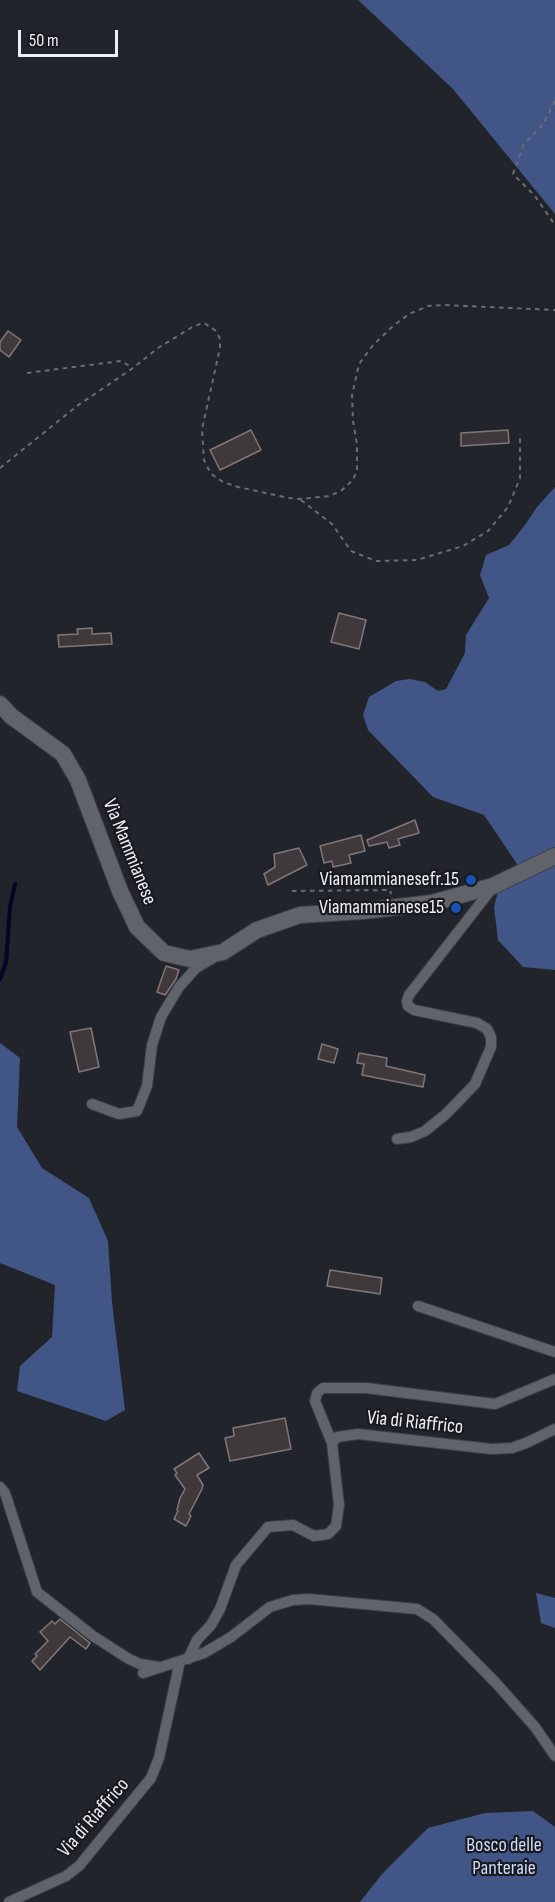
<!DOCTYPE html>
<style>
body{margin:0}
#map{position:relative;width:555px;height:1902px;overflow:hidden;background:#21242a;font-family:"Sofia Sans Condensed",sans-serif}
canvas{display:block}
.scale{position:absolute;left:18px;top:30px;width:100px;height:27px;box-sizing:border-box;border:3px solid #edeff4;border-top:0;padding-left:8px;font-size:18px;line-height:21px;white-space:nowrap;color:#edeff4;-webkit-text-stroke:4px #181a20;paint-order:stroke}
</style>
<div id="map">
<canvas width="555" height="1902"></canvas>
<div class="scale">50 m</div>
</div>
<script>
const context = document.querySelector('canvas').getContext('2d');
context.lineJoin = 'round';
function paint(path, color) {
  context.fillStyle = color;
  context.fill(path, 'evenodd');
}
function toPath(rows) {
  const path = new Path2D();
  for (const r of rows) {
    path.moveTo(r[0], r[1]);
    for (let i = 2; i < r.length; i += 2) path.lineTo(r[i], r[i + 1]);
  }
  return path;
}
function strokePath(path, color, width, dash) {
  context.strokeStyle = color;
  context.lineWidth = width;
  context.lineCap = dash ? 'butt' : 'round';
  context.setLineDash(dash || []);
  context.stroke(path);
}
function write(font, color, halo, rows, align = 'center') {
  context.font = font + ' "Sofia Sans Condensed",sans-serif';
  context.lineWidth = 4.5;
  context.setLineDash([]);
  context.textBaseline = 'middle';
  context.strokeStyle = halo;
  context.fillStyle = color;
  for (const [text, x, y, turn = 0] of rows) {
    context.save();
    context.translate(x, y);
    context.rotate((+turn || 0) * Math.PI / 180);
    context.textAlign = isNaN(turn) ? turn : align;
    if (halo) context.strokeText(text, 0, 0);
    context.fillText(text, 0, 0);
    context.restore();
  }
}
paint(toPath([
 [358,0,555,0,555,214,453,89],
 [555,487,555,847,519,867,484,815,433,797,368,730,363,715,369,697,396,681,410,679,425,682,438,691,446,689,465,653,466,635,489,598,480,575,486,555,509,545,525,525,537,507],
 [555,863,555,970,523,967,498,940,494,907,498,891],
 [0,1043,20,1058,17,1127,42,1168,89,1198,108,1241,112,1302,125,1410,106,1421,17,1391,20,1366,52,1337,55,1285,0,1263],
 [536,1593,555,1598,555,1628,541,1623],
 [533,1811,555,1827,555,1902,360,1902,382,1874,428,1828,485,1813]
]), '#415686');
strokePath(toPath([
 [0,979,6,962,10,907,15,884]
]), '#000824', 4);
const building = toPath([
 [8,331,21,340,9,357,0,350,0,342,8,331],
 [251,430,261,450,220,470,210,450,251,430],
 [508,430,509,443,461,446,461,433,508,430],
 [339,613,366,620,359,649,331,642,339,613],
 [92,628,92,634,111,633,112,644,59,647,58,635,78,634,77,629,92,628],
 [415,820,419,833,398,839,400,845,389,848,387,842,369,846,367,840,415,820],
 [361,835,365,851,349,855,351,863,333,867,332,861,324,863,320,846,361,835],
 [299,848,307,865,268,885,264,874,275,867,274,854,299,848],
 [166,966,179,970,176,979,165,995,157,992,166,966],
 [91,1028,99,1067,79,1072,70,1032,91,1028],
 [322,1044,338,1049,334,1063,318,1059,322,1044],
 [359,1053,387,1058,386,1066,425,1075,423,1087,362,1075,364,1064,357,1063,359,1053],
 [330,1270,382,1278,380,1294,327,1286,330,1270],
 [285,1418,291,1449,230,1461,225,1438,234,1436,233,1428,285,1418],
 [199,1453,209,1468,197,1475,203,1485,202,1489,189,1514,191,1516,186,1526,174,1519,178,1511,177,1510,180,1498,185,1489,175,1475,177,1473,174,1469,199,1453],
 [60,1619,90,1643,86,1649,70,1637,40,1670,32,1661,37,1656,35,1654,48,1641,40,1632,52,1621,55,1624,60,1619]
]);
paint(building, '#40393c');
strokePath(building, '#80777b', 1.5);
const street = toPath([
 [92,1104,119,1114,137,1111,147,1086,152,1045,161,1017,179,987,196,968,213,958],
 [397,1139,411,1137,425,1131,446,1114,475,1084,491,1047,491,1037,487,1029,477,1023,414,1010,408,1006,407,1001,409,995,493,887],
 [418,1306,555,1352],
 [332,1443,315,1401,317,1393,323,1388,366,1388,495,1404,555,1379],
 [0,1487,5,1493,37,1592,93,1636,129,1659,140,1664,159,1667],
 [188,1659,197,1640,211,1625,220,1609,236,1565,268,1527,293,1525,314,1536,328,1534,336,1526,339,1505,332,1443,337,1437,358,1434,491,1449,512,1448,526,1443,555,1429],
 [143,1673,180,1661],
 [9,1902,66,1876,79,1866,151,1778,159,1758,180,1661,204,1653,231,1637,270,1607,293,1600,309,1599,417,1609,433,1619,496,1683,535,1727,555,1756]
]);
const secondary = toPath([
 [0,704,11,716,63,754,78,780,120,891,137,927,164,953,190,959,223,952,257,930,300,915,363,911,432,903,493,886,555,856]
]);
strokePath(street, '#3c3f44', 12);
strokePath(secondary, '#3c3f44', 18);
strokePath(toPath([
 [555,101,543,124,524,144,513,174,535,196,555,225],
 [27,373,121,361,133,368],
 [0,468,77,406,133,368,158,348,194,326,204,323,216,331,220,339,220,348,202,429,204,460,211,474,223,482,238,487,289,498,300,499,330,496,342,490,353,480,357,470,357,445,353,421,352,395,359,364,373,345,393,326,409,314,428,306,443,305,555,310],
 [301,500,332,524,351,551,376,561,417,560,463,546,488,531,508,507,520,478,520,437],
 [292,891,390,890,391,894]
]), '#6a6d72', 2, [4.5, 4.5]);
strokePath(street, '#60636a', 10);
strokePath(secondary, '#60636a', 16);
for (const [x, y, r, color] of [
 [471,880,6,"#1a4fb4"],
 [456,908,6,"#1a4fb4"]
]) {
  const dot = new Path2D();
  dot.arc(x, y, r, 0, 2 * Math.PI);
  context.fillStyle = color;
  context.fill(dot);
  strokePath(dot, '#181a20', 2);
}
write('20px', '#edeff4', '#181a20', [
 ["Via Mammianese",129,852,68],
 ["Via di Riaffrico",415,1423,6],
 ["Via di Riaffrico",94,1818,-49]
]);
write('20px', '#edeff4', '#181a20', [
 ["Viamammianesefr.15",459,880],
 ["Viamammianese15",444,908]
], 'right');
write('20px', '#cddcfb', '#181a20', [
 ["Bosco delle",504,1846],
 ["Panteraie",504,1869]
]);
</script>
